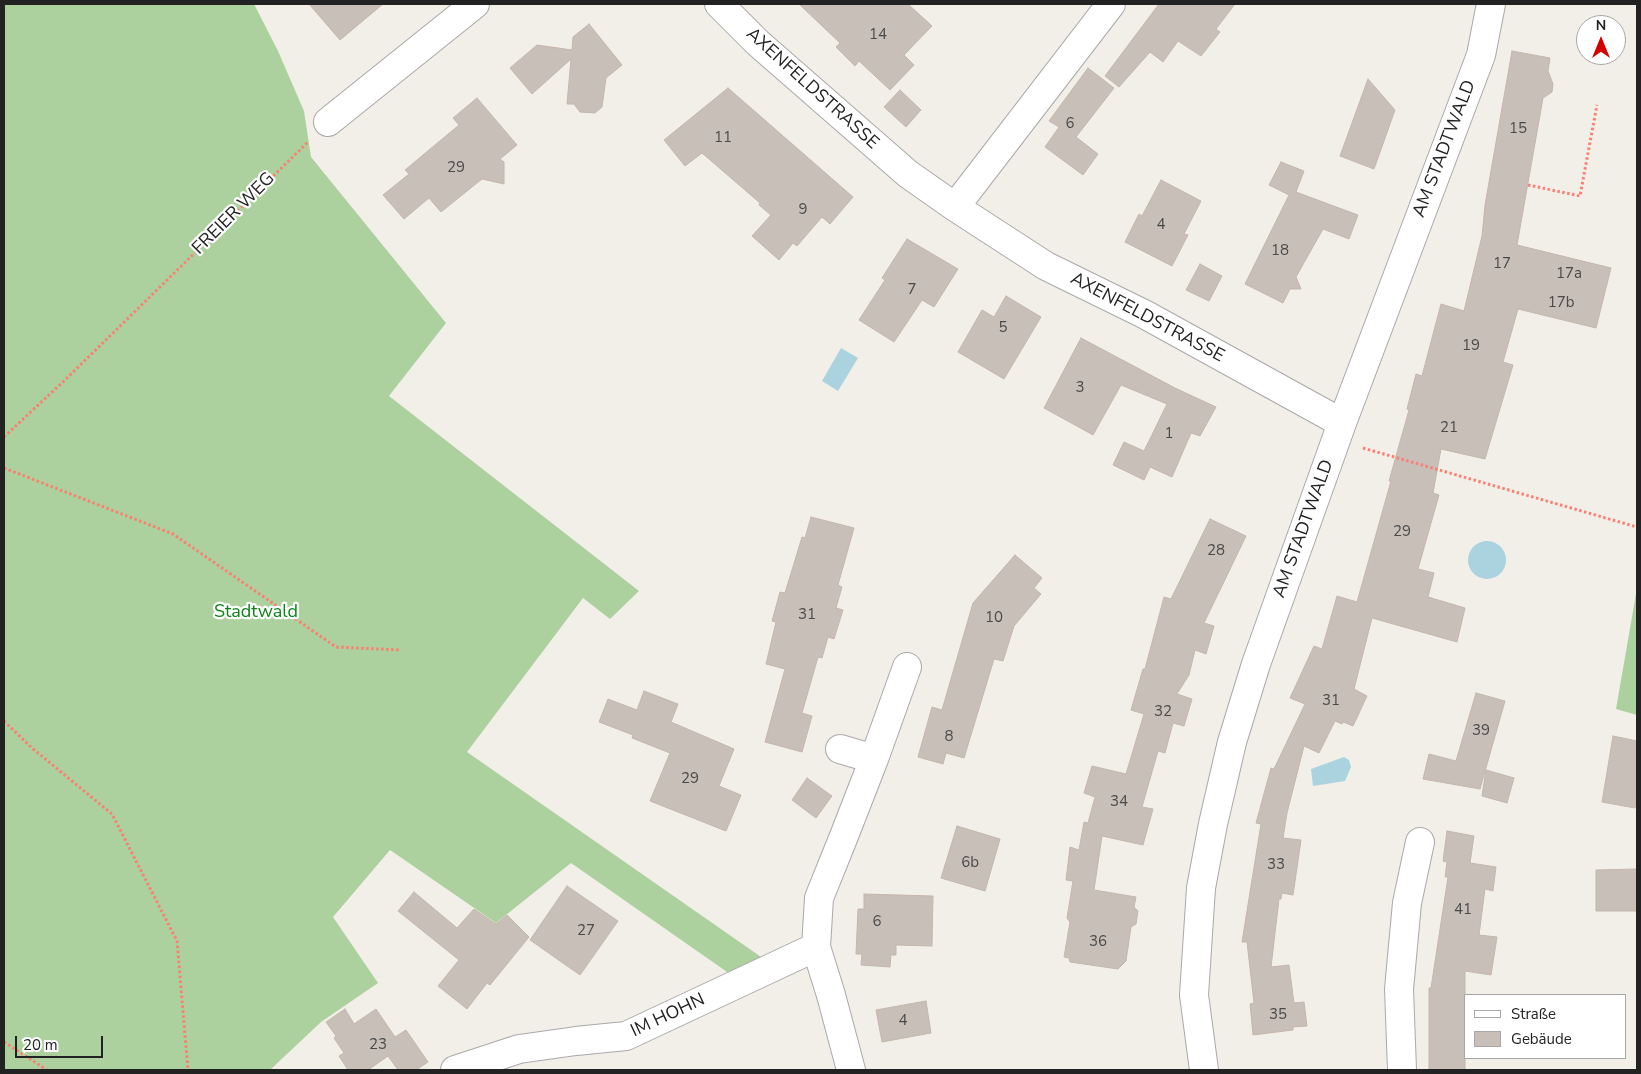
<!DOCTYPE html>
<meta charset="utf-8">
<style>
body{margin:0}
#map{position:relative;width:1641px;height:1074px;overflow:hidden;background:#f2efe9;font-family:"Nunito Sans",sans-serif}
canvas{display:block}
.frame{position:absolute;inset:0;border:5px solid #222;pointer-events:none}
.legend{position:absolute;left:1464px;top:994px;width:162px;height:65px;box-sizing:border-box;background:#fff;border:1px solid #a7a7a7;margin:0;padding:6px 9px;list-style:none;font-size:15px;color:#222}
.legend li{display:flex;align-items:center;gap:10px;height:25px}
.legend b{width:25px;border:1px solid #a7a7a7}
.north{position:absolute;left:1576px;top:15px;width:50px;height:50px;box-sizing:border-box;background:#fff;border:1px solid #a7a7a7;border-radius:50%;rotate:0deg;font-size:14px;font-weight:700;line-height:20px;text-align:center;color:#222}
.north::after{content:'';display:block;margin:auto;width:18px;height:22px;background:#d40000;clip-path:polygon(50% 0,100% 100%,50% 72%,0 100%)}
.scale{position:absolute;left:15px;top:1036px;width:88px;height:22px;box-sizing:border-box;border:2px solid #222;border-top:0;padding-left:6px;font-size:15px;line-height:18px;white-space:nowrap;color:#222;-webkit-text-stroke:4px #fff;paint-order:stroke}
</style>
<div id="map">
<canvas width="1641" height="1074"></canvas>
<div class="frame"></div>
<ul class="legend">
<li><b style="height:6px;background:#fff"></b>Straße</li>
<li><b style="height:14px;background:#c7bfb8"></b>Gebäude</li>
</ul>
<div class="north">N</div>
<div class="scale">20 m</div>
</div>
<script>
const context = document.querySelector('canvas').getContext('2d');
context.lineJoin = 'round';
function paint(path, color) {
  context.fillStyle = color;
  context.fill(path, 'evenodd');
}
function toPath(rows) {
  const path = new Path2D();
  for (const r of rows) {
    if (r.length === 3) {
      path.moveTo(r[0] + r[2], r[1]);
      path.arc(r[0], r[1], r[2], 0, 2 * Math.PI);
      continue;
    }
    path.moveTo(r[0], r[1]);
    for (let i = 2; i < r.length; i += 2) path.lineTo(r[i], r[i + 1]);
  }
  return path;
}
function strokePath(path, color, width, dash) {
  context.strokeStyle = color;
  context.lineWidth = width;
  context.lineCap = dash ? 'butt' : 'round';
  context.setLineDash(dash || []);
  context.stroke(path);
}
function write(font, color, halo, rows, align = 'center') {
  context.font = font + ' "Nunito Sans",sans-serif';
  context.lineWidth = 4.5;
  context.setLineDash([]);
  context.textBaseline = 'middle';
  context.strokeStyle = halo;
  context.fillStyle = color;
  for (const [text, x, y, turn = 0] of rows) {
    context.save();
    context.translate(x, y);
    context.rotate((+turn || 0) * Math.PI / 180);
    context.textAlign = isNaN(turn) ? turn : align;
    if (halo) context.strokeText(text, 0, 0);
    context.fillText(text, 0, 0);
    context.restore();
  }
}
paint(toPath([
 [4,4,254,4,278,51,304,111,311,157,446,323,389,396,639,591,610,619,583,598,467,752,764,959,730,974,571,863,496,923,390,850,333,917,378,983,321,1022,270,1070,4,1070],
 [1637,588,1637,715,1616,709]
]), '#add19e');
paint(toPath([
 [841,348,858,358,838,391,822,381],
 [1487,560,19],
 [1344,757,1349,760,1351,767,1345,781,1313,786,1311,769]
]), '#aad3df');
const building = toPath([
 [309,4,383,4,340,40,309,4],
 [799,4,908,4,932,26,904,55,914,65,890,90,859,61,855,66,836,47,840,43,799,4],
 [1159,4,1235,4,1216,29,1220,32,1201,56,1178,41,1163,62,1150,52,1119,87,1105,76,1159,4],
 [589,24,622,65,606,78,602,107,595,113,580,112,574,104,567,104,571,59,532,94,510,68,537,45,572,50,573,37,589,24],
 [1512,51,1550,58,1548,71,1553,84,1552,92,1543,98,1517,245,1611,268,1596,328,1518,309,1503,362,1513,365,1485,459,1441,449,1433,493,1439,495,1418,569,1434,573,1428,597,1465,608,1457,642,1372,618,1354,689,1367,696,1353,726,1343,722,1342,724,1335,721,1319,753,1304,746,1287,813,1283,838,1301,840,1293,895,1282,893,1281,899,1279,899,1271,967,1289,965,1294,1003,1304,1002,1307,1026,1293,1027,1293,1030,1253,1035,1250,1004,1254,1003,1247,942,1242,942,1261,824,1256,823,1271,768,1274,769,1305,704,1290,698,1314,646,1322,649,1337,596,1357,602,1391,481,1389,481,1409,410,1407,409,1416,374,1422,376,1441,304,1464,311,1482,236,1485,205,1512,51],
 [1088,68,1114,88,1076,137,1098,154,1083,175,1045,147,1059,127,1049,121,1088,68],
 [1368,79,1395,110,1374,169,1340,156,1368,79],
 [728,88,853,197,830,224,822,217,797,246,793,243,779,260,752,236,771,215,759,205,760,203,702,153,685,166,664,140,728,88],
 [900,90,921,110,906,127,884,107,900,90],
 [477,98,517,145,500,159,504,162,504,184,482,179,441,212,429,198,404,219,383,195,409,174,405,170,459,125,453,118,477,98],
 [1281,162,1304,171,1296,192,1358,215,1349,239,1323,229,1296,277,1301,289,1290,289,1283,303,1245,284,1289,195,1269,185,1281,162],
 [1161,180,1201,201,1184,234,1188,235,1172,266,1125,242,1139,214,1142,216,1161,180],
 [907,239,958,269,934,307,922,300,894,342,859,320,885,280,882,278,907,239],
 [1200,264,1222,276,1209,301,1186,290,1200,264],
 [1006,296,1041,317,1004,379,958,352,982,310,994,317,1006,296],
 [1081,338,1175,388,1216,407,1200,436,1191,433,1172,477,1150,467,1144,480,1113,465,1124,442,1144,451,1167,404,1121,385,1093,435,1044,408,1081,338],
 [811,517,854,528,838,585,842,587,836,608,843,610,834,639,828,637,822,658,818,657,802,713,812,716,802,752,765,742,785,669,766,664,776,622,772,621,780,592,785,593,802,537,805,538,811,517],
 [1210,519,1246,536,1204,623,1214,626,1206,654,1195,650,1189,675,1177,694,1192,699,1184,726,1173,723,1165,753,1158,751,1142,807,1153,809,1143,845,1102,836,1094,890,1136,897,1134,907,1138,911,1136,924,1131,927,1126,961,1118,969,1070,962,1069,958,1064,957,1070,922,1067,918,1073,881,1066,880,1070,847,1079,850,1084,822,1088,823,1095,797,1084,793,1092,766,1126,774,1144,714,1131,710,1143,669,1145,669,1164,597,1171,599,1210,519],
 [1015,555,1042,578,1034,588,1041,594,1014,626,1003,661,994,659,964,758,946,753,943,764,918,757,932,707,942,710,973,603,1015,555],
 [644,691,678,704,671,722,734,749,719,786,741,795,726,831,650,801,670,753,632,738,633,735,599,722,608,699,637,710,644,691],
 [1476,693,1505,701,1480,789,1423,779,1429,754,1456,761,1476,693],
 [1613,736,1637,741,1637,794,1635,808,1602,802,1613,736],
 [1486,770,1514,778,1507,803,1482,796,1486,770],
 [807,778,832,796,816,818,792,800,807,778],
 [957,826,1000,839,985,891,941,878,957,826],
 [1447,831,1474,836,1470,863,1496,867,1493,891,1485,889,1479,935,1497,937,1491,975,1465,971,1465,1070,1429,1070,1429,988,1431,988,1448,877,1445,877,1447,862,1443,861,1447,831],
 [1637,869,1637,911,1596,911,1596,870,1637,869],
 [567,886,618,921,580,975,530,940,567,886],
 [414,892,457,928,474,909,496,924,507,915,529,937,490,985,487,983,467,1009,438,986,459,960,398,911,414,892],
 [864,894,933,896,932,946,896,945,896,955,891,955,890,967,861,965,862,954,856,954,858,909,864,909,864,894],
 [926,1001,931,1033,882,1042,876,1010,926,1001],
 [345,1009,354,1024,376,1009,395,1037,406,1030,428,1062,416,1070,398,1070,388,1056,368,1070,348,1070,339,1056,344,1053,334,1038,336,1036,326,1022,345,1009]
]);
paint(building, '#c7bfb8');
strokePath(building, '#c4b6ab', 1);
const minor = toPath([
 [719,4,758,43,908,174,955,207,1046,266,1144,314,1342,423],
 [328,122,475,4],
 [955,207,1111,4],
 [840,749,874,759,844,836,819,898,816,947,831,995,851,1070],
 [874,759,907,667],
 [455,1070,519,1049,576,1041,626,1036,816,947],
 [1204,1070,1194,995,1201,888,1213,824,1232,742,1256,664,1342,423,1481,55,1491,4],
 [1402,1070,1399,989,1407,903,1420,842]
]);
strokePath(minor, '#a9a9a9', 30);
strokePath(toPath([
 [1528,185,1580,196,1597,105],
 [4,437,66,379,308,142],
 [1363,448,1637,527],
 [4,468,173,534,336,647,400,650],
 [4,721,32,748,112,814,177,941,188,1070],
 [4,1042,47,1070]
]), '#fa8072', 3, [2.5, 2.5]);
strokePath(minor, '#fff', 28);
write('15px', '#4b4948', null, [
 ["14",878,35],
 ["6",1070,124],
 ["15",1518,129],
 ["11",723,138],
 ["29",456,168],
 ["9",803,210],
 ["4",1161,225],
 ["18",1280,251],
 ["17",1502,264],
 ["17a",1569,274],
 ["7",912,290],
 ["17b",1561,303],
 ["5",1003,328],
 ["19",1471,346],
 ["3",1080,388],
 ["21",1449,428],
 ["1",1169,434],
 ["29",1402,532],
 ["28",1216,551],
 ["31",807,615],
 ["10",994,618],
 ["31",1331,701],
 ["32",1163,712],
 ["39",1481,731],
 ["8",949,737],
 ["29",690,779],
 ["34",1119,802],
 ["6b",970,863],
 ["33",1276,865],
 ["41",1463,910],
 ["6",877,922],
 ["27",586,931],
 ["36",1098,942],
 ["35",1278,1015],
 ["4",903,1021],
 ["23",378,1045]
]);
write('18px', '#222', '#fff', [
 ["AXENFELDSTRASSE",812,89,42],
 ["AM STADTWALD",1445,149,-69],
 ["FREIER WEG",234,214,-45],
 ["AXENFELDSTRASSE",1147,318,28],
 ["AM STADTWALD",1304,529,-70],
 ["IM HOHN",668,1016,-25]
]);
write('18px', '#0c8416', '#fff', [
 ["Stadtwald",256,613]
]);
</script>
